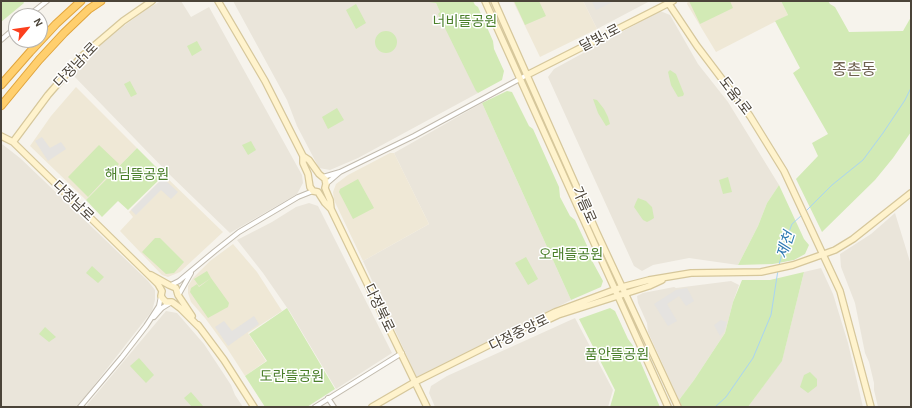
<!DOCTYPE html>
<meta charset="utf-8">
<style>
body{margin:0}
#map{position:relative;width:912px;height:408px;overflow:hidden;background:#f6f3ec;font-family:"Alegreya Sans",sans-serif}
canvas{display:block}
.frame{position:absolute;inset:0;border:2px solid #4b4439;pointer-events:none}
.north{position:absolute;left:8px;top:8px;width:40px;height:40px;box-sizing:border-box;background:#fff;border:1px solid #b7b4b0;border-radius:50%;rotate:61deg;font-size:11px;font-weight:700;line-height:16px;text-align:center;color:#4b4439}
.north::after{content:'';display:block;margin:auto;width:14px;height:18px;background:#fc3f1d;clip-path:polygon(50% 0,100% 100%,50% 72%,0 100%)}
</style>
<div id="map">
<canvas width="912" height="408"></canvas>
<div class="frame"></div>
<div class="north">N</div>
</div>
<script>
const context = document.querySelector('canvas').getContext('2d');
context.lineJoin = 'round';
function paint(path, color) {
  context.fillStyle = color;
  context.fill(path, 'evenodd');
}
function toPath(rows) {
  const path = new Path2D();
  for (const r of rows) {
    if (r.length === 3) {
      path.moveTo(r[0] + r[2], r[1]);
      path.arc(r[0], r[1], r[2], 0, 2 * Math.PI);
      continue;
    }
    path.moveTo(r[0], r[1]);
    for (let i = 2; i < r.length; i += 2) path.lineTo(r[i], r[i + 1]);
  }
  return path;
}
function strokePath(path, color, width, dash) {
  context.strokeStyle = color;
  context.lineWidth = width;
  context.lineCap = dash ? 'butt' : 'round';
  context.setLineDash(dash || []);
  context.stroke(path);
}
function write(font, color, halo, rows, align = 'center') {
  context.font = font + ' "Alegreya Sans","Noto Sans KR",sans-serif';
  context.lineWidth = 3;
  context.setLineDash([]);
  context.textBaseline = 'middle';
  context.strokeStyle = halo;
  context.fillStyle = color;
  for (const [text, x, y, turn = 0] of rows) {
    context.save();
    context.translate(x, y);
    context.rotate((+turn || 0) * Math.PI / 180);
    context.textAlign = isNaN(turn) ? turn : align;
    if (halo) context.strokeText(text, 0, 0);
    context.fillText(text, 0, 0);
    context.restore();
  }
}
paint(toPath([
 [161,1,181,1,191,17,209,7,302,175,303,183,297,194,230,233,169,174,72,74,97,48,121,28,147,9],
 [233,1,435,1,478,93,358,158,330,170,319,168,297,126,287,100],
 [583,1,650,1,597,29],
 [660,11,670,15,698,64,728,102,779,185,767,203,758,226,738,265,689,258,653,265,642,271,634,266,548,77,554,69],
 [482,103,571,300,417,378,363,261,429,224,394,153],
 [2,144,20,158,41,178,148,281,155,290,155,300,152,311,77,407,1,407,1,147],
 [309,203,318,206,392,353,336,389,290,312,263,273,237,240,272,222,296,207],
 [895,213,911,265,911,407,878,407,874,390,874,383,869,362,865,353,855,303,841,267,840,254,871,234],
 [821,268,833,294,848,343,863,407,748,407,782,360,804,272],
 [731,281,739,285,733,302,725,333,694,380,679,400,648,332,647,323,638,303,637,296,643,293,674,287,676,288],
 [166,311,177,313,204,344,231,385,235,395,243,407,88,407,87,405],
 [575,318,613,390,608,407,435,407,429,393,431,386,447,376]
]), '#eae5da');
paint(toPath([
 [513,1,583,1,597,29,540,57],
 [688,1,781,1,788,15,716,52,687,4],
 [76,87,137,148,86,200,30,146,51,116],
 [390,153,394,153,429,224,363,261,334,200,333,192,336,184,348,175],
 [165,176,223,232,180,272,168,277,162,275,120,231,133,217,129,212],
 [233,244,257,272,282,311,248,333,266,361,245,376,227,348,205,318,191,302,188,293,188,286,193,278,210,261]
]), '#efe8d6');
paint(toPath([
 [1,1,23,1,24,3,1,22],
 [428,1,473,1,475,5,478,7,493,41,494,49,504,71,502,80,478,93,476,91,438,14,440,12,436,3,429,2],
 [514,1,539,1,546,16,525,25],
 [689,1,730,1,733,8,700,24],
 [781,1,828,1,830,4,835,7,849,32,903,31,911,17,911,132,893,158,875,180,822,232,796,179,818,156,812,143,828,134,793,73,800,68,775,21,788,15],
 [356,4,366,23,356,29,346,10],
 [386,42,11],
 [197,41,202,50,192,56,187,46],
 [670,70,676,74,684,94,683,96,678,97,671,85,668,72],
 [130,81,137,94,131,97,124,84],
 [507,91,512,92,529,126,533,129,559,187,560,197,570,216,575,220,590,252,590,257,603,281,601,287,571,300,482,103],
 [593,99,597,100,604,109,608,117,610,124,606,126,598,113],
 [337,108,344,120,328,129,322,117],
 [251,141,256,150,248,155,242,145],
 [99,145,119,164,88,197,68,177],
 [137,148,164,175,128,210,118,201,102,217,86,200],
 [728,177,732,192,723,194,719,180],
 [358,179,374,208,353,219,339,192,340,189],
 [779,185,804,239,809,245,805,254,794,260,773,264,738,265,758,226,767,203],
 [638,198,646,201,652,207,654,218,651,220,647,222,643,220,634,207,636,202],
 [155,238,160,238,184,262,174,273,166,274,142,252],
 [526,257,538,279,528,285,515,263],
 [92,266,104,277,98,283,86,273],
 [207,271,211,278,199,286,194,279],
 [804,272,782,361,748,407,682,407,679,400,694,380,725,333,733,302,742,280,770,280],
 [211,278,229,303,228,307,208,318,190,292,191,288,197,284,199,287],
 [287,308,335,389,307,407,265,407,245,376,267,361,249,334],
 [610,308,615,311,628,339,634,347,660,407,610,407,615,390,579,319],
 [45,327,56,337,49,342,39,334],
 [139,358,154,375,146,383,130,366],
 [810,372,817,379,817,386,808,393,800,387,804,375],
 [191,392,203,406,201,407,192,407,184,398]
]), '#d2eab5');
paint(toPath([
 [592,1,615,1,596,10],
 [42,137,50,148,61,142,66,149,48,161,35,141],
 [163,178,178,192,171,199,161,190,136,215,131,210],
 [687,288,694,301,686,306,679,296,667,304,677,321,668,326,654,304,676,290],
 [254,316,259,324,228,346,215,327,224,321,232,331],
 [721,320,727,322,724,332,720,336,714,325]
]), '#e5e3e0');
strokePath(toPath([
 [806,211,832,185,863,160,883,133,905,100,911,88],
 [779,265,785,242,792,224,802,215],
 [715,407,726,397,753,358,771,315,778,270]
]), '#a9d4f2', 1);
const street = toPath([
 [28,16,47,1],
 [1,40,16,27],
 [323,177,340,172,414,136,527,75],
 [326,184,340,172],
 [171,285,179,281,215,251,239,232,298,197,313,191],
 [179,294,191,273],
 [154,317,162,308,170,303],
 [328,398,334,407],
 [80,407,122,357,146,326,159,306,161,296],
 [315,407,402,353]
]);
const secondary = toPath([
 [218,1,265,81,303,156,303,163,308,174,310,187,313,191,318,192,325,203,331,209],
 [485,1,668,407],
 [494,1,597,233,678,407],
 [667,1,697,46,750,116,784,171,840,291,871,407],
 [527,75,673,1],
 [1,136,13,142,158,284,162,291,161,296,163,299,166,302,172,302,180,308,200,328],
 [13,142,48,95,82,56,123,21,152,1],
 [303,156,309,160,319,174,325,179,326,184,325,188,330,200,331,209,427,407],
 [151,275,169,285,176,288,178,295,192,316],
 [545,321,558,315,649,286,662,280],
 [198,325,224,360,254,407],
 [372,407,415,382,555,312,622,287,649,280,691,273,761,272,793,265,824,254,835,250,853,239,911,193]
]);
const highway = toPath([
 [1,85,30,52,56,24,81,1],
 [1,106,39,60,64,33,89,9,101,1]
]);
strokePath(street, '#c2bbae', 6);
strokePath(secondary, '#d6c79b', 8);
strokePath(highway, '#e0a43c', 9);
strokePath(street, '#fff', 4);
strokePath(secondary, '#fff3cd', 5.5);
strokePath(highway, '#ffcf6e', 7);
write('14px', '#4a7f2a', '#fff', [
 ["너비뜰공원",465,22],
 ["해님뜰공원",137,175],
 ["오래뜰공원",571,255],
 ["품안뜰공원",617,355],
 ["도란뜰공원",292,377]
]);
write('14px', '#4b4439', '#fff', [
 ["달빛1로",600,38,-27],
 ["다정남1로",76,65,-46],
 ["도움1로",735,96,53],
 ["다정남로",73,201,44],
 ["가름로",584,205,66],
 ["다정북로",379,308,64],
 ["다정중앙로",519,333,-26]
]);
write('italic 15px', '#2e7ab2', '#fff', [
 ["제천",786,245,-72]
]);
write('16px', '#6e6250', '#fff', [
 ["종촌동",854,70]
]);
</script>
